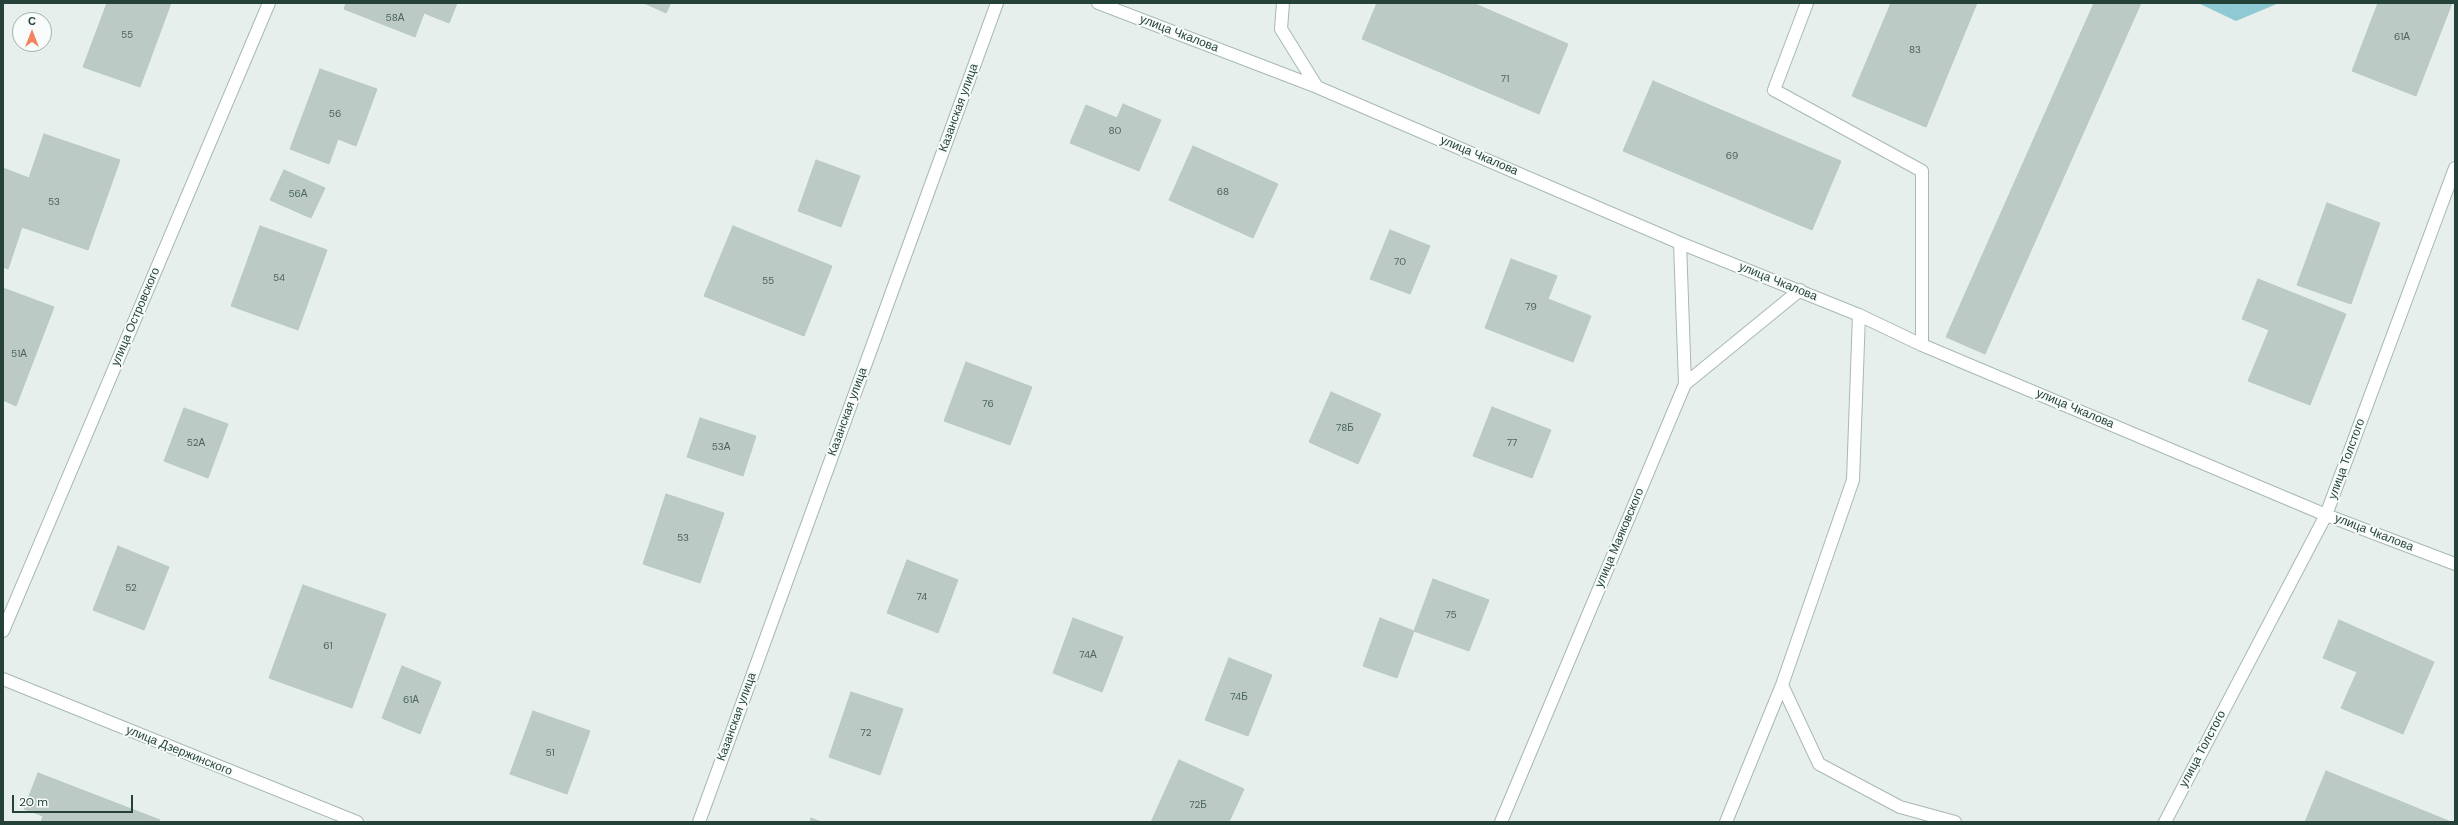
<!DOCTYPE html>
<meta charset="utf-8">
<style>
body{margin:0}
#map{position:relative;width:2458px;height:825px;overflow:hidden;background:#e6efeb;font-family:"DM Sans",sans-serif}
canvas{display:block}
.frame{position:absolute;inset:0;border:4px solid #24423a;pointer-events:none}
.north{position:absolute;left:12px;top:12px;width:40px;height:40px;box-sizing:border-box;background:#f7fbf9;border:1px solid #a3b1ad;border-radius:50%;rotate:0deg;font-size:11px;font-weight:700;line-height:16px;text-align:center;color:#24423a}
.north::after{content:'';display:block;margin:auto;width:14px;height:18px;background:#f4845f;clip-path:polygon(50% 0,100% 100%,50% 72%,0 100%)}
.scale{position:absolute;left:12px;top:795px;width:121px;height:18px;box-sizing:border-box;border:2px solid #24423a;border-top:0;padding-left:5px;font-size:12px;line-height:14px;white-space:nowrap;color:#24423a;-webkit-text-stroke:3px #f7fbf9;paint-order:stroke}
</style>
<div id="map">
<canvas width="2458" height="825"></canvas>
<div class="frame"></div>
<div class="north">С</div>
<div class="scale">20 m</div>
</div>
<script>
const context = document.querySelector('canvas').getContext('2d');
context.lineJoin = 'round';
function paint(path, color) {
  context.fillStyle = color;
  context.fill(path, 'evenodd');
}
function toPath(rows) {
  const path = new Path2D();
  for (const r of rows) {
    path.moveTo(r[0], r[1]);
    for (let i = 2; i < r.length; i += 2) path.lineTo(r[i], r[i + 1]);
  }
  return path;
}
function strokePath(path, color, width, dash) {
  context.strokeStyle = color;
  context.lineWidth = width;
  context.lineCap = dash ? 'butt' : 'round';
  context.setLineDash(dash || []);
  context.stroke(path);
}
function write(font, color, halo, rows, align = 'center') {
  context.font = font + ' "DM Sans",sans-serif';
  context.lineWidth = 4;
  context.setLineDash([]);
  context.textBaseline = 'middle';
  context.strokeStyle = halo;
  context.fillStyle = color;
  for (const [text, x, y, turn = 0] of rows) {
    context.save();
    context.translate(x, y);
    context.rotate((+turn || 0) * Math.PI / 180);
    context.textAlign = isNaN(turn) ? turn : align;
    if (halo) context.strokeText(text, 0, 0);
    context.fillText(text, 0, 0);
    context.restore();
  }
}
paint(toPath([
 [2198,3,2279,3,2236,21]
]), '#8ec9d4');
const building = toPath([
 [107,3,171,3,140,87,83,67,107,3],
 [346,3,457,3,449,23,424,13,415,37,344,9,346,3],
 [644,3,671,3,666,13,644,3],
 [1377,3,1473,3,1568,44,1539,114,1362,39,1377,3],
 [1891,3,1977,3,1926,127,1852,96,1891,3],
 [2094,3,2141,3,1985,354,1946,337,2094,3],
 [2378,3,2452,3,2416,96,2352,71,2378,3],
 [320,69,377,89,356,146,338,139,329,164,290,149,320,69],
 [1653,81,1841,161,1812,230,1623,151,1653,81],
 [1123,104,1161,120,1139,171,1070,143,1086,105,1117,118,1123,104],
 [44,134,120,160,88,250,22,227,8,269,3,267,3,168,29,178,44,134],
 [1193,146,1278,184,1253,238,1169,200,1193,146],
 [816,160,860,176,841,227,798,211,816,160],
 [284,170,325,188,311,218,270,200,284,170],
 [2327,203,2380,223,2351,304,2297,285,2327,203],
 [260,226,327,250,298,330,231,306,260,226],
 [733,226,832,266,804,336,704,296,733,226],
 [1390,230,1430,246,1410,294,1370,279,1390,230],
 [1511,259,1557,276,1548,299,1591,316,1573,362,1485,328,1511,259],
 [2258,279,2346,314,2310,405,2248,381,2269,330,2242,319,2258,279],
 [3,288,54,307,16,406,3,400,3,288],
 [966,362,1032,387,1010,445,944,421,966,362],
 [1331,392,1381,414,1358,464,1309,442,1331,392],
 [1492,407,1551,430,1532,478,1473,456,1492,407],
 [184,408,228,424,208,478,164,461,184,408],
 [700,418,756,436,743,476,687,457,700,418],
 [666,494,724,513,700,583,643,564,666,494],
 [118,546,169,567,144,630,93,610,118,546],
 [907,560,958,580,938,633,887,613,907,560],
 [1433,579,1489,600,1469,651,1414,631,1433,579],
 [303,585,386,614,352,708,269,678,303,585],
 [1073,618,1123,637,1102,692,1053,673,1073,618],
 [1380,618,1414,631,1397,678,1363,666,1380,618],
 [2339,620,2434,662,2403,734,2341,708,2357,672,2323,658,2339,620],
 [1229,658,1272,675,1248,736,1205,720,1229,658],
 [402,666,441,682,420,734,382,718,402,666],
 [851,692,903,709,880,775,829,757,851,692],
 [533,711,590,731,567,794,510,774,533,711],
 [1179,760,1244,789,1229,822,1151,822,1179,760],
 [2326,771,2451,822,2305,822,2326,771],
 [38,773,160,820,159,822,41,822,43,816,24,809,38,773],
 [811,818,821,822,810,822,811,818]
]);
paint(building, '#bbcac4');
strokePath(building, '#b8c9c2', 1);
const minor = toPath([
 [1098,3,1317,87,1680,243,1859,315,1922,345,2326,515,2455,564],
 [1283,3,1281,29,1317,87],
 [1807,3,1774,90,1922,171,1922,345],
 [1685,384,1800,290],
 [3,631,269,3],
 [3,679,357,822],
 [1782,685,1853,480,1859,315],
 [699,822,997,3],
 [1501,822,1685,384,1680,243],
 [1726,822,1782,685,1819,764,1900,807,1955,822],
 [2165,822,2326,515,2455,168]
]);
strokePath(minor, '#a8b8b2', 14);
strokePath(minor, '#fff', 12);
write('10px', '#4a645c', null, [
 ["58А",395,18],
 ["55",127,35],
 ["61А",2402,37],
 ["83",1915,50],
 ["71",1505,79],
 ["56",335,114],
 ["80",1115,131],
 ["69",1732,156],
 ["68",1223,192],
 ["56А",298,194],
 ["53",54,202],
 ["70",1400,262],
 ["54",279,278],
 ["55",768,281],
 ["79",1531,307],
 ["51А",19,354],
 ["76",988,404],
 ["78Б",1345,428],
 ["52А",196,443],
 ["77",1512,443],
 ["53А",721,447],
 ["53",683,538],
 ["52",131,588],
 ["74",922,597],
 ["75",1451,615],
 ["61",328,646],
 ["74А",1088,655],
 ["74Б",1239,697],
 ["61А",411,700],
 ["72",866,733],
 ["51",550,753],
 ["72Б",1198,805]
]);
write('12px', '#24423a', '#f7fbf9', [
 ["улица Чкалова",1179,34,21],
 ["Казанская улица",959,108,-70],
 ["улица Чкалова",1479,156,23],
 ["улица Чкалова",1778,282,22],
 ["улица Островского",136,317,-67],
 ["улица Чкалова",2075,409,23],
 ["Казанская улица",848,412,-70],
 ["улица Толстого",2347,459,-70],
 ["улица Чкалова",2374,533,21],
 ["улица Маяковского",1620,538,-67],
 ["Казанская улица",737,717,-70],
 ["улица Толстого",2203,749,-62],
 ["улица Дзержинского",179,751,22]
]);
</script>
